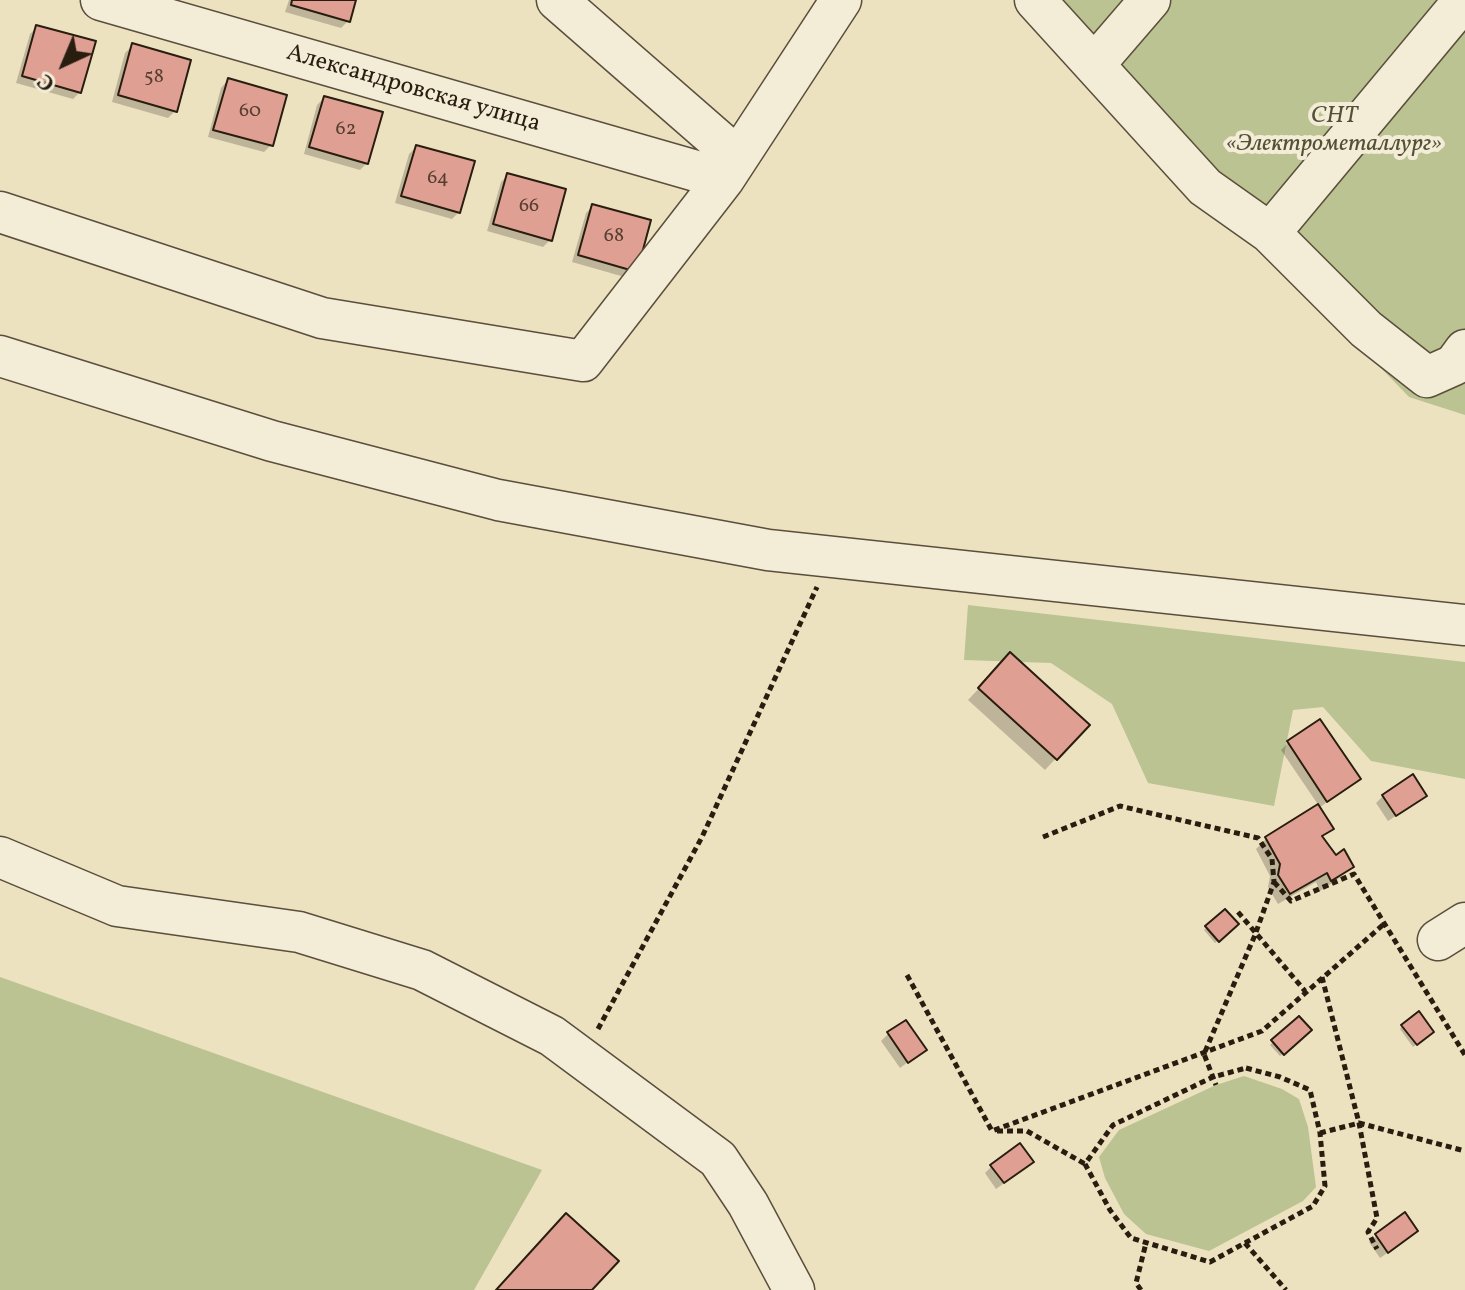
<!DOCTYPE html>
<meta charset="utf-8">
<style>
body{margin:0}
#map{position:relative;width:1465px;height:1290px;overflow:hidden;background:#ede2c0;font-family:Vollkorn,serif}
canvas{display:block}
.north{position:absolute;left:24px;top:24px;width:80px;height:80px;-webkit-text-stroke:6px #f3ecd6;paint-order:stroke;rotate:224deg;font-size:22px;font-weight:700;line-height:32px;text-align:center;color:#291d10}
.north::after{content:'';display:block;margin:auto;width:28px;height:36px;background:#291d10;clip-path:polygon(50% 0,100% 100%,50% 72%,0 100%)}
</style>
<div id="map">
<canvas width="1465" height="1290"></canvas>
<div class="north">С</div>
</div>
<script>
const context = document.querySelector('canvas').getContext('2d');
context.lineJoin = 'round';
function paint(path, color) {
  context.fillStyle = color;
  context.fill(path, 'evenodd');
}
function toPath(rows) {
  const path = new Path2D();
  for (const r of rows) {
    path.moveTo(r[0], r[1]);
    for (let i = 2; i < r.length; i += 2) path.lineTo(r[i], r[i + 1]);
  }
  return path;
}
function strokePath(path, color, width, dash) {
  context.strokeStyle = color;
  context.lineWidth = width;
  context.lineCap = dash ? 'butt' : 'round';
  context.setLineDash(dash || []);
  context.stroke(path);
}
function write(font, color, halo, rows, align = 'center') {
  context.font = font + ' Vollkorn,serif';
  context.lineWidth = 8;
  context.setLineDash([]);
  context.textBaseline = 'middle';
  context.strokeStyle = halo;
  context.fillStyle = color;
  for (const [text, x, y, turn = 0] of rows) {
    context.save();
    context.translate(x, y);
    context.rotate((+turn || 0) * Math.PI / 180);
    context.textAlign = isNaN(turn) ? turn : align;
    if (halo) context.strokeText(text, 0, 0);
    context.fillText(text, 0, 0);
    context.restore();
  }
}
paint(toPath([
 [1024,0,1465,0,1465,415,1409,397],
 [968,605,1465,662,1465,779,1371,761,1323,707,1293,710,1274,806,1148,783,1112,704,1051,663,964,660],
 [0,977,132,1024,542,1170,474,1290,0,1290],
 [1244,1076,1282,1089,1299,1099,1308,1127,1316,1187,1303,1201,1209,1251,1146,1234,1124,1214,1105,1178,1099,1157,1119,1130,1216,1085]
]), '#bac391');
paint(toPath([
 [289,0,354,0,348,21,341,28,285,12],
 [37,27,80,92,73,99,16,83,30,34],
 [132,46,175,111,168,118,112,102,125,53],
 [228,80,271,145,264,152,208,137,221,88],
 [324,98,367,163,360,170,304,154,317,105],
 [416,147,459,212,452,219,395,203,409,154],
 [508,175,550,240,543,247,487,231,501,182],
 [593,206,649,221,628,278,572,262,586,213],
 [1000,666,1087,725,1045,770,968,700],
 [1288,743,1358,779,1319,808,1331,828,1321,838,1335,857,1352,866,1341,877,1320,891,1316,882,1278,904,1268,887,1270,876,1256,849,1267,838,1319,806,1281,750],
 [1383,796,1417,802,1388,821,1376,803],
 [1224,912,1236,924,1215,943,1204,930],
 [1299,1018,1309,1030,1280,1056,1270,1045],
 [1402,1026,1429,1034,1413,1047,1400,1029],
 [888,1034,924,1050,900,1068,881,1041],
 [992,1166,1024,1169,996,1189,985,1173],
 [1404,1215,1409,1238,1380,1258,1369,1242]
]), '#0003');
const building = toPath([
 [292,0,356,0,350,22,291,5,292,0],
 [36,25,96,41,81,93,22,76,36,25],
 [132,43,191,60,177,112,118,95,132,43],
 [228,78,287,95,273,146,213,130,228,78],
 [324,96,383,112,368,164,309,147,324,96],
 [416,145,475,161,460,213,401,196,416,145],
 [507,173,566,189,552,241,493,224,507,173],
 [592,204,651,220,637,272,578,255,592,204],
 [1010,652,1090,725,1057,760,978,688,1010,652],
 [1320,719,1361,779,1327,802,1287,741,1320,719],
 [1413,774,1427,796,1396,816,1382,795,1413,774],
 [1318,804,1334,829,1322,836,1336,855,1344,849,1354,867,1331,881,1327,873,1290,894,1278,875,1280,864,1265,837,1318,804],
 [1225,909,1239,924,1219,942,1205,926,1225,909],
 [1419,1011,1434,1032,1417,1045,1401,1025,1419,1011],
 [1299,1016,1312,1030,1284,1055,1271,1040,1299,1016],
 [906,1020,927,1050,908,1063,887,1032,906,1020],
 [1020,1143,1034,1162,1004,1183,990,1165,1020,1143],
 [1405,1212,1418,1231,1388,1253,1375,1234,1405,1212],
 [566,1213,619,1261,592,1290,496,1290,566,1213]
]);
paint(building, '#dfa093');
strokePath(building, '#291d10', 2);
const minor = toPath([
 [101,0,724,179],
 [557,0,737,157],
 [1035,0,1205,187,1270,233,1366,329,1427,377,1454,365,1465,350],
 [1094,65,1150,0],
 [0,212,322,318,583,361,724,179,841,0],
 [1270,233,1464,0],
 [0,356,272,441,498,500,768,550,1465,625],
 [0,857,117,906,299,932,422,970,552,1036,718,1159,748,1204,794,1290],
 [1438,940,1465,923]
]);
strokePath(minor, '#5a4e3c', 43);
strokePath(toPath([
 [1043,837,1120,806,1258,838,1272,859,1274,882,1255,935,1204,1054,1216,1085],
 [1274,882,1291,901,1354,874,1465,1055],
 [1238,912,1305,991],
 [907,975,992,1131,1262,1031,1384,924],
 [1322,977,1359,1123,1377,1218,1368,1232,1377,1249],
 [598,1029,702,837,817,587],
 [1246,1068,1280,1077,1310,1090,1320,1133,1325,1186,1313,1206,1210,1262,1131,1238,1110,1210,1085,1164,1113,1125,1213,1077,1246,1068],
 [997,1131,1027,1131,1085,1164],
 [1320,1133,1359,1123,1465,1151],
 [1245,1243,1286,1290],
 [1141,1290,1136,1283,1146,1243]
]), '#291d10', 5, [6, 4]);
strokePath(minor, '#f3ecd6', 40);
write('20px', '#563e31', null, [
 ["58",154,78],
 ["60",250,112],
 ["62",346,130],
 ["64",438,179],
 ["66",529,207],
 ["68",614,237]
]);
write('24px', '#291d10', '#f3ecd6', [
 ["Александровская улица",413,90,16]
]);
write('italic 24px', '#544f37', '#f3ecd6', [
 ["СНТ",1334,118],
 ["«Электрометаллург»",1334,146]
]);
</script>
